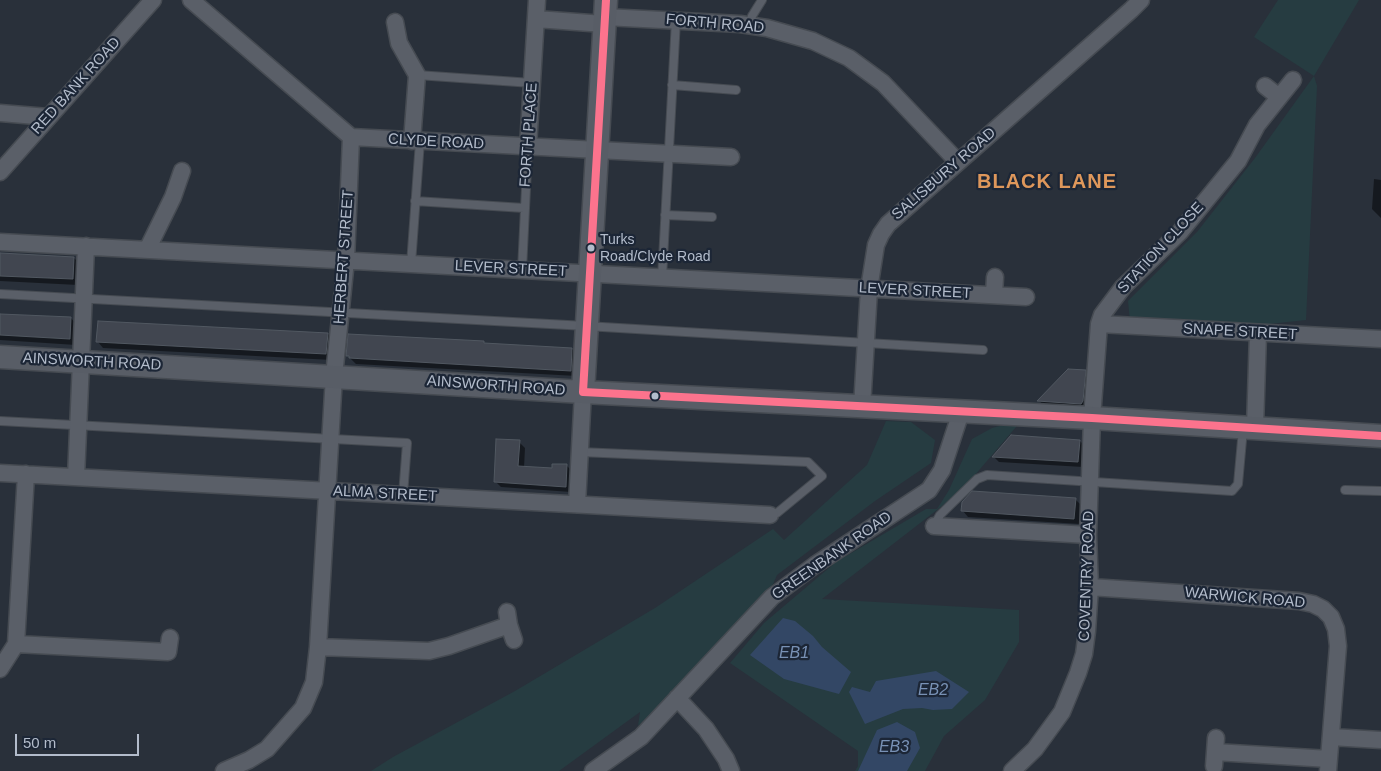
<!DOCTYPE html>
<style>
body{margin:0}
#map{position:relative;width:1381px;height:771px;overflow:hidden;background:#29303a;font-family:Helvetica,sans-serif}
canvas{display:block}
.scale{position:absolute;left:15px;top:734px;width:124px;height:22px;box-sizing:border-box;border:2px solid #b3bccb;border-top:0;padding-left:6px;font-size:15px;line-height:18px;white-space:nowrap;color:#b3bccb;-webkit-text-stroke:4px #1c2636;paint-order:stroke}
</style>
<div id="map">
<canvas width="1381" height="771"></canvas>
<div class="scale">50 m</div>
</div>
<script>
const context = document.querySelector('canvas').getContext('2d');
context.lineJoin = 'round';
function paint(path, color) {
  context.fillStyle = color;
  context.fill(path, 'evenodd');
}
function toPath(rows) {
  const path = new Path2D();
  for (const r of rows) {
    path.moveTo(r[0], r[1]);
    for (let i = 2; i < r.length; i += 2) path.lineTo(r[i], r[i + 1]);
  }
  return path;
}
function strokePath(path, color, width, dash) {
  context.strokeStyle = color;
  context.lineWidth = width;
  context.lineCap = dash ? 'butt' : 'round';
  context.setLineDash(dash || []);
  context.stroke(path);
}
function write(font, color, halo, rows, align = 'center') {
  context.font = font + ' Helvetica,sans-serif';
  context.lineWidth = 4.5;
  context.setLineDash([]);
  context.textBaseline = 'middle';
  context.strokeStyle = halo;
  context.fillStyle = color;
  for (const [text, x, y, turn = 0] of rows) {
    context.save();
    context.translate(x, y);
    context.rotate((+turn || 0) * Math.PI / 180);
    context.textAlign = isNaN(turn) ? turn : align;
    if (halo) context.strokeText(text, 0, 0);
    context.fillText(text, 0, 0);
    context.restore();
  }
}
paint(toPath([
 [1278,0,1359,0,1314,76,1317,86,1306,320,1260,325,1130,321,1128,301,1197,232,1255,158,1314,76,1254,37],
 [1022,420,963,489,937,510,822,599,1019,610,1019,642,985,700,944,736,925,771,855,771,858,766,858,751,730,663,764,623,836,562,926,509,937,509,949,490,972,439,992,428],
 [886,421,911,422,935,440,931,463,875,501,777,575,771,589,678,688,638,726,640,712,559,771,371,771,393,757,515,691,655,608,773,529,784,540,867,465]
]), '#263c41');
paint(toPath([
 [783,618,795,621,813,636,822,647,851,672,839,694,784,679,750,655],
 [936,671,969,692,952,709,933,710,922,708,903,709,865,724,849,692,852,687,870,692,876,681],
 [897,722,915,732,920,748,907,771,858,771,877,730]
]), '#334765');
paint(toPath([
 [1374,179,1381,180,1381,218,1372,209],
 [0,254,74,258,80,264,78,285,0,281],
 [0,315,71,318,76,324,76,345,0,340],
 [328,334,334,340,332,360,103,348,98,342],
 [484,342,486,345,572,349,578,355,577,376,356,364,347,355],
 [1085,371,1091,377,1089,407,1045,406,1039,401],
 [1080,441,1086,447,1083,467,999,462,994,457],
 [519,442,525,448,524,468,553,470,566,465,572,471,571,492,501,487,495,481],
 [1075,499,1081,505,1080,524,968,517,963,511]
]), '#0007');
const building = toPath([
 [0,253,74,257,73,279,0,276,0,253],
 [0,314,71,317,70,339,0,335,0,314],
 [98,321,328,333,326,354,96,342,98,321],
 [348,334,484,341,484,343,572,348,571,371,349,358,349,356,346,356,348,334],
 [1068,369,1086,370,1083,401,1081,404,1037,401,1068,369],
 [1011,435,1080,440,1078,462,992,457,1011,435],
 [496,439,520,440,518,466,552,468,552,464,567,464,566,487,494,482,496,439],
 [972,491,1076,498,1074,519,961,511,962,502,972,491]
]);
paint(building, '#414650');
strokePath(building, '#515861', 1);
const lane = toPath([
 [749,25,752,16,762,0],
 [417,75,532,83],
 [672,85,736,90],
 [415,201,524,208],
 [665,215,712,217],
 [411,264,420,141],
 [522,270,528,147],
 [662,278,676,20],
 [0,294,586,326,983,350],
 [0,421,407,443,403,495],
 [580,452,808,462,822,476,777,513,770,515],
 [1345,490,1381,491],
 [934,526,940,515,977,479,987,475,1232,491,1238,484,1243,429]
]);
const street = toPath([
 [191,0,351,137,731,157],
 [605,17,740,24,767,28,813,41,849,58,883,83,958,162],
 [536,19,604,24],
 [395,22,399,43,417,75,412,141],
 [1265,86,1279,97],
 [0,113,48,117],
 [528,147,537,0],
 [0,172,153,0],
 [0,242,1026,297],
 [147,250,173,197,182,171],
 [994,295,995,277],
 [1099,324,1381,339],
 [862,407,869,289,876,245,881,234,888,224,1131,10,1141,0],
 [1255,427,1258,333],
 [0,473,770,515],
 [76,477,86,246],
 [577,504,583,392],
 [934,526,1088,535],
 [1090,587,1299,601,1313,604,1323,609,1331,617,1336,629,1338,646,1328,771],
 [507,612,509,625,514,640],
 [16,644,168,652,170,638],
 [318,647,334,376,346,260,351,137],
 [0,669,16,644,26,474],
 [677,698,706,729,726,759,731,771],
 [1331,737,1381,740],
 [1215,752,1329,759],
 [1214,766,1216,738],
 [224,771,249,760,267,749,303,708,314,682,318,647,429,651,449,646,509,625],
 [593,771,641,737,772,597,815,565,929,490,942,470,961,412],
 [1012,771,1035,749,1062,712,1078,673,1084,654,1087,631,1090,587,1088,535,1092,418,1099,324,1102,315,1123,287,1180,232,1238,161,1257,125,1293,80]
]);
const secondary = toPath([
 [0,357,583,392,1092,418,1381,436],
 [583,392,606,0]
]);
strokePath(lane, '#464b52', 10);
strokePath(street, '#464b52', 19);
strokePath(secondary, '#464b52', 25);
strokePath(lane, '#5a5f68', 8);
strokePath(street, '#5a5f68', 16);
strokePath(secondary, '#585d66', 22);
strokePath(toPath([
 [583,392,1092,418,1381,436],
 [583,392,606,0]
]), '#fc738d', 8);
for (const [x, y, r, color] of [
 [591,248,4.5,"#b3bccb"],
 [655,396,4.5,"#b3bccb"]
]) {
  const dot = new Path2D();
  dot.arc(x, y, r, 0, 2 * Math.PI);
  context.fillStyle = color;
  context.fill(dot);
  strokePath(dot, '#1c2636', 2);
}
write('14px', '#b3bccb', '#1c2636', [
 ["Turks",600,240],
 ["Road/Clyde Road",600,257]
], 'left');
write('15px', '#b3bccb', '#1c2636', [
 ["FORTH ROAD",715,24,5],
 ["RED BANK ROAD",76,86,-48],
 ["FORTH PLACE",529,135,-86],
 ["CLYDE ROAD",436,142,3],
 ["SALISBURY ROAD",944,174,-41],
 ["STATION CLOSE",1161,248,-47],
 ["HERBERT STREET",344,257,-86],
 ["LEVER STREET",511,269,3],
 ["LEVER STREET",915,291,3],
 ["SNAPE STREET",1240,332,3],
 ["AINSWORTH ROAD",92,362,3],
 ["AINSWORTH ROAD",496,386,4],
 ["ALMA STREET",385,494,3],
 ["GREENBANK ROAD",832,556,-35],
 ["COVENTRY ROAD",1087,576,-88],
 ["WARWICK ROAD",1245,598,5]
]);
write('italic 16px', '#7891b5', '#1c2636', [
 ["EB1",794,654],
 ["EB2",933,691],
 ["EB3",894,748]
]);
context.letterSpacing = '1px';
write('bold 20px', '#de975b', '#1c2636', [
 ["BLACK LANE",1047,182]
]);
context.letterSpacing = '0px';
</script>
